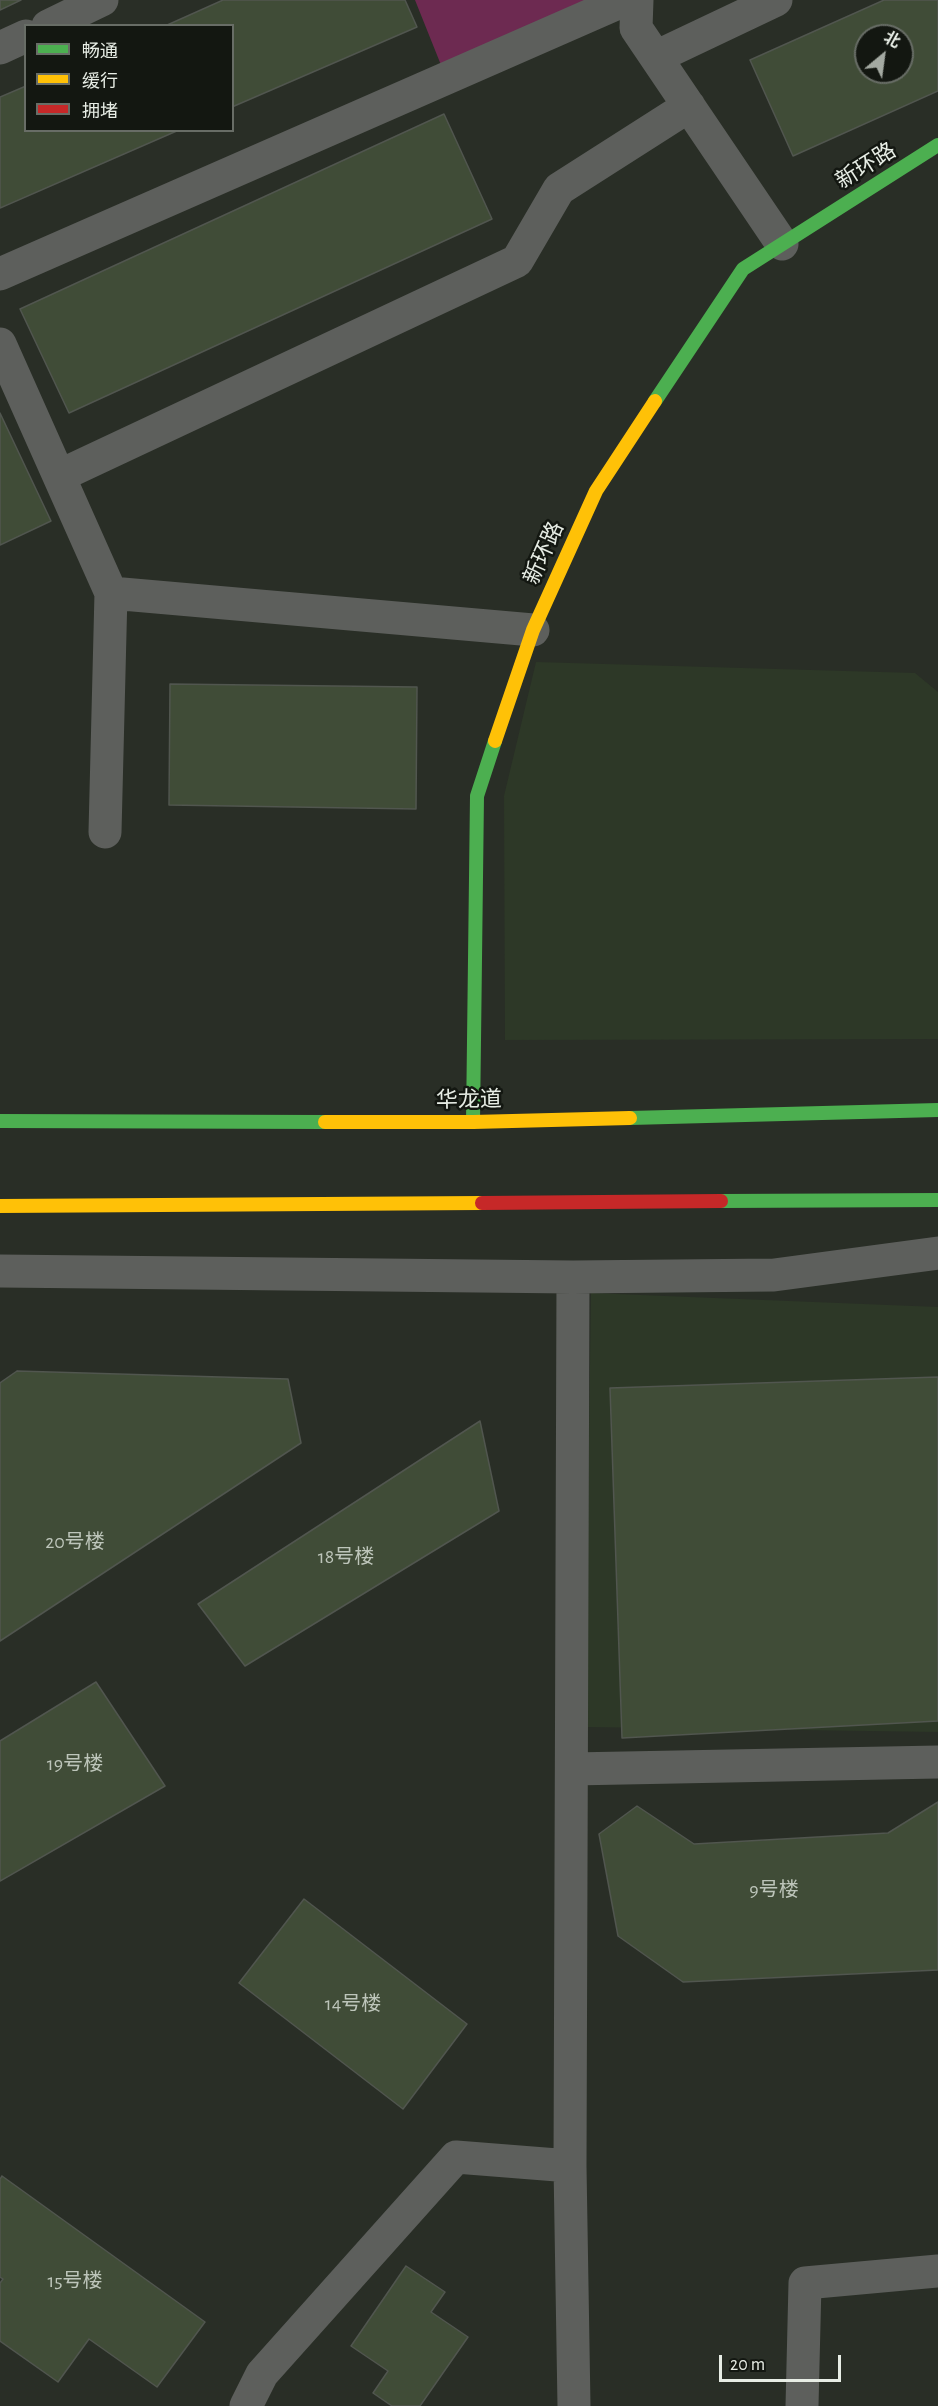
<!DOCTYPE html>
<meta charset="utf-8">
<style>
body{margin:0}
#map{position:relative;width:938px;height:2406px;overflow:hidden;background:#292e26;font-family:"Alegreya Sans","Noto Sans SC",sans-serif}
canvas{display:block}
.legend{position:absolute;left:24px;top:24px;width:210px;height:108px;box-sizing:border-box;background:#131711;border:2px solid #686d66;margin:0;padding:8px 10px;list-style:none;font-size:18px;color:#e7ede5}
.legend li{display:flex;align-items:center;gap:12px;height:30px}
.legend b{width:30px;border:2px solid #686d66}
.north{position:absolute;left:854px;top:24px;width:60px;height:60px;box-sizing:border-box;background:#131711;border:2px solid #686d66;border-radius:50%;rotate:29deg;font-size:16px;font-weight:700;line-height:24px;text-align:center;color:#e7ede5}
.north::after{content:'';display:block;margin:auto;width:21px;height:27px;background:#a4aaa2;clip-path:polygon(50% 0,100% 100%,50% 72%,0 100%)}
.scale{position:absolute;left:719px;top:2355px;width:122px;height:27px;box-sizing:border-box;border:3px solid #e7ede5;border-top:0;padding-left:8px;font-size:18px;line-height:21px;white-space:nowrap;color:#e7ede5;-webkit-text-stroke:4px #131711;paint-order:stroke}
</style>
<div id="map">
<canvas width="938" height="2406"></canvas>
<ul class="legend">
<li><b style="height:8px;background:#4caf50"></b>畅通</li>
<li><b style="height:8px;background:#ffc107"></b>缓行</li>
<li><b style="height:8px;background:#c62828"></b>拥堵</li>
</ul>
<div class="north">北</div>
<div class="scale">20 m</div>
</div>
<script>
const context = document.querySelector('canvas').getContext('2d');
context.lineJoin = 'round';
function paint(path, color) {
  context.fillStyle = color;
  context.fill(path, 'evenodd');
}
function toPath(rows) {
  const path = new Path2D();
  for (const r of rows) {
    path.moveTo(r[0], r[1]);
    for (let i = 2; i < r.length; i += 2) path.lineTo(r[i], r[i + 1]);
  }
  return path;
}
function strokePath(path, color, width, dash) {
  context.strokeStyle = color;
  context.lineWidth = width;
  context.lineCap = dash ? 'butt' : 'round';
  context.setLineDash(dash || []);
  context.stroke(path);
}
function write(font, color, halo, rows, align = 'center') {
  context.font = font + ' "Alegreya Sans","Noto Sans SC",sans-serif';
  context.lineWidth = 5;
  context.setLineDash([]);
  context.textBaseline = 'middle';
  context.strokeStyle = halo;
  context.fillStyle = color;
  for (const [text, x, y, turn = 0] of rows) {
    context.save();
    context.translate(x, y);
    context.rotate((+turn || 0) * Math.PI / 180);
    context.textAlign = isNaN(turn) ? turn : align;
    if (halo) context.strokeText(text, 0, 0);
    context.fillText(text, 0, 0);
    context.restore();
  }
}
paint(toPath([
 [536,662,915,673,938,692,938,1039,505,1040,504,796],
 [591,1293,938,1307,938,1732,585,1727]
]), '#2d3827');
paint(toPath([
 [415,0,605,0,443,70]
]), '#6d2a51');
const building = toPath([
 [0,0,21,0,0,10,0,0],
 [223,0,405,0,417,27,232,107,232,26,165,26,223,0],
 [884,0,938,0,938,91,793,156,750,60,884,0],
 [866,36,902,36,902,72,866,72,866,36],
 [26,86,26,130,179,130,0,208,0,97,26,86],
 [444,114,492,219,69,413,20,309,444,114],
 [0,413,51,521,0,545,0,413],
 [170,684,417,687,416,809,169,805,170,684],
 [17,1371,288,1379,301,1443,0,1641,0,1383,17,1371],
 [938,1377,938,1721,622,1738,610,1388,938,1377],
 [480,1421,499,1511,245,1666,198,1604,480,1421],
 [96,1682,165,1786,0,1881,0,1741,96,1682],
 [938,1802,938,1970,683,1982,618,1936,599,1834,637,1806,694,1844,888,1833,938,1802],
 [304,1899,467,2024,403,2109,239,1983,304,1899],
 [2,2176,205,2322,157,2387,89,2339,58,2382,0,2341,0,2283,3,2279,0,2277,0,2179,2,2176],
 [406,2266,445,2292,431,2312,468,2337,420,2406,392,2406,373,2393,388,2371,351,2346,406,2266]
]);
paint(building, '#404c37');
strokePath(building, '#51564f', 1.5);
strokePath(toPath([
 [637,0,636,28,782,244],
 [48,26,102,0],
 [0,48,26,36],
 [656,57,776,0],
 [0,274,625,0],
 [0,344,111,593,533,630],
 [59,476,517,261,559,189,689,106],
 [105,832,111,593],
 [0,1271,573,1277,774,1275,938,1253],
 [573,1277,570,2166,574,2406],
 [572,1769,938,1762],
 [246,2406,262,2374,456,2157,570,2166],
 [802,2406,805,2283,938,2271]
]), '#5d5f5c', 33);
strokePath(toPath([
 [655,401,743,269,938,145],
 [630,1118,938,1110],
 [0,1121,325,1122],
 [473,1122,477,796,495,741],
 [721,1201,938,1200]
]), '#4caf50', 14);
strokePath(toPath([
 [495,741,533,630,596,491,655,401],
 [325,1122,473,1122,630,1118],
 [0,1206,482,1203]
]), '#ffc107', 14);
strokePath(toPath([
 [482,1203,721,1201]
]), '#c62828', 14);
write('20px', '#bdc5ba', null, [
 ["20号楼",75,1542],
 ["18号楼",346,1557],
 ["19号楼",75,1764],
 ["9号楼",774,1890],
 ["14号楼",353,2004],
 ["15号楼",75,2281]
]);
write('22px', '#e7ede5', '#131711', [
 ["新环路",866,166,-32],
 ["新环路",544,553,-66],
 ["华龙道",469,1100,-1]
]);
</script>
